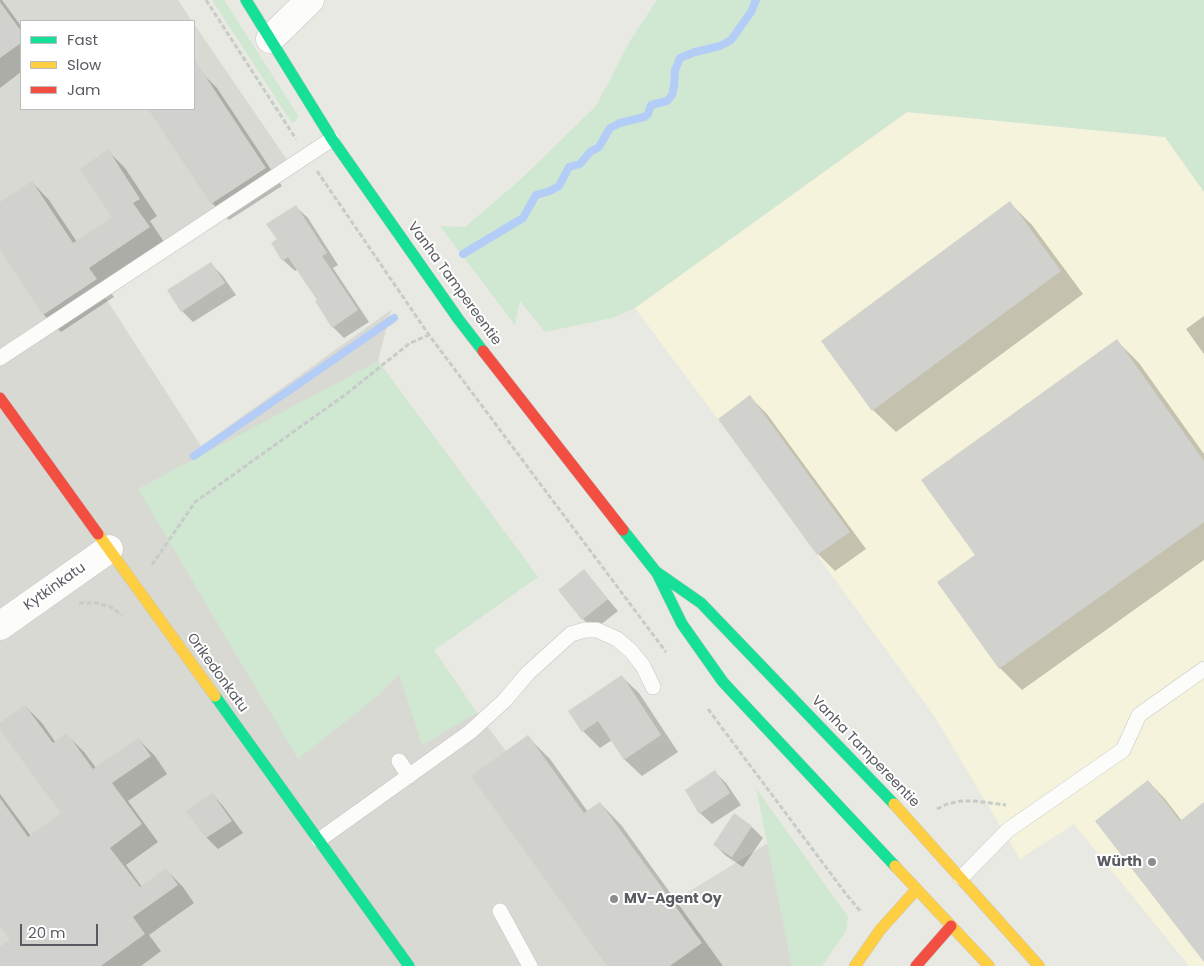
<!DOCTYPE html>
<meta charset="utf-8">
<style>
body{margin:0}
#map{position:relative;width:1204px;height:966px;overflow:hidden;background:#e9e9e3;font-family:Poppins,sans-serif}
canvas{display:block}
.legend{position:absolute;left:20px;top:20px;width:175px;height:90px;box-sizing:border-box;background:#fff;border:1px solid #bdbdc0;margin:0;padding:6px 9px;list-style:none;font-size:15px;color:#595b62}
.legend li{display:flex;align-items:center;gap:10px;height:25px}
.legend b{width:25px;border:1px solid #bdbdc0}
.scale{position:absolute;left:20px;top:924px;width:78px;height:22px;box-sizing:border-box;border:2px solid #595b62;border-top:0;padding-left:6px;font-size:15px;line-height:18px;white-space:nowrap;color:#595b62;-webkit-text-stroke:4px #fff;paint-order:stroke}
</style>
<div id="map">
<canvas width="1204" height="966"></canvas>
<ul class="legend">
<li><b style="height:6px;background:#16e098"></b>Fast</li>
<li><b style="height:6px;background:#ffcf43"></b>Slow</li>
<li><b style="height:6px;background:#f24e42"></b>Jam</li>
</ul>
<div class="scale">20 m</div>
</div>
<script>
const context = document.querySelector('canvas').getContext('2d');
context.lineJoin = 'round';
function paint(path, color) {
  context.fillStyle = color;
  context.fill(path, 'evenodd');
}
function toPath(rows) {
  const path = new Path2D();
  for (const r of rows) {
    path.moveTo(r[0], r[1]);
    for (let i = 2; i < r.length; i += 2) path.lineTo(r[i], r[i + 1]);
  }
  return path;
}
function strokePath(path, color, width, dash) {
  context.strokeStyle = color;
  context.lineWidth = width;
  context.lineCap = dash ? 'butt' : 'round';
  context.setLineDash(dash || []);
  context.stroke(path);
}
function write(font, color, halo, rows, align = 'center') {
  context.font = font + ' Poppins,sans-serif';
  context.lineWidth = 4;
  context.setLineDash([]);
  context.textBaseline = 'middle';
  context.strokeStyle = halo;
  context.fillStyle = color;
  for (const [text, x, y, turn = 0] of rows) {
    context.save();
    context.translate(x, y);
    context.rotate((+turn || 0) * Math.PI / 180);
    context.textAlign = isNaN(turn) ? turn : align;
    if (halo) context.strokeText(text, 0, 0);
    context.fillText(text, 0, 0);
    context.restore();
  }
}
paint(toPath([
 [907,112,1165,137,1204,192,1204,966,1189,966,1074,824,1020,859,935,717,718,419,635,308]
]), '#f5f3db');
paint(toPath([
 [0,0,178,0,192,21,21,21,21,109,194,109,194,24,294,170,105,297,201,446,391,310,378,361,538,577,434,650,477,713,506,751,528,735,584,813,600,802,672,902,768,843,792,966,0,966]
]), '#d9d9d3');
paint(toPath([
 [212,0,224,0,298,115,296,121,292,123],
 [657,0,1204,0,1204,192,1165,137,907,112,635,308,612,318,545,332,520,301,515,325,440,226,465,227,521,179,596,106,630,41],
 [378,361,538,577,434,650,477,713,422,745,399,674,379,695,298,759,138,489],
 [756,788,848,917,846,931,822,966,792,966]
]), '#d0e7d2');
paint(toPath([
 [0,0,2,0,21,26,21,72,0,88],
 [200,71,217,88,282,186,229,220,212,203,150,109,194,109,194,75],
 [108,151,125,168,157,216,150,221,166,245,106,285,114,297,61,332,44,315,0,248,0,203,32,182,49,200,77,242,114,217],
 [1010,203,1032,225,1083,294,896,432,873,410],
 [296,207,308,218,338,265,333,268,369,322,344,338,333,327,318,301,298,269,295,271,283,260,278,240],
 [211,264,222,275,236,295,193,322,182,311],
 [1204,316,1204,354,1186,329],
 [1117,341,1139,363,1204,454,1204,560,1022,690,1000,668,976,555],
 [750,397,767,414,866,549,835,571,818,554,720,419],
 [584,571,618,611,594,630,583,619],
 [621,676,639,693,678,752,642,776,624,759,612,740,600,748,583,731,570,711],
 [25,706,42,723,56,743,67,735,84,752,96,768,138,739,155,756,167,774,128,801,158,842,126,865,142,887,166,870,183,887,194,903,149,935,161,951,141,966,0,966,0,948,12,940,0,924,0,794,31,836,63,814,0,728,0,724],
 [528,737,550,759,588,812,600,803,622,826,723,966,609,966],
 [715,772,726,783,741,805,712,824,700,813],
 [1148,781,1165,799,1182,821,1204,804,1204,957],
 [212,794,223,806,243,833,218,849,207,838,188,811],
 [752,827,763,838,743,867,726,856,715,845]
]), '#0003');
strokePath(toPath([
 [463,254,523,218,536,195,550,191,559,186,569,167,580,164,590,152,599,147,610,128,620,123,644,117,648,114,651,105,667,101,672,95,674,86,675,70,680,58,695,52,720,46,731,40,751,12,756,0],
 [194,456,394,318]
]), '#b4cdf7', 8);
paint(toPath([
 [0,2,21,31,21,43,0,58],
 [194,59,266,168,211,204,148,109,194,109],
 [108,149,140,199,133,203,150,227,89,268,97,279,43,315,0,250,0,202,32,181,73,243,112,217,80,169],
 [1010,201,1061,271,872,411,821,341],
 [296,205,327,253,322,256,358,310,332,328,315,301,317,300,288,257,282,261,271,243,277,239,266,224],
 [211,262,225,283,181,312,167,290],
 [1117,339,1204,461,1204,522,999,669,937,582,975,555,921,480],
 [750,395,850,532,817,555,718,419],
 [584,569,608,599,582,620,558,590],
 [622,675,661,735,624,760,598,721,582,732,568,711],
 [25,705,53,743,67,733,93,769,138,738,151,756,112,783,142,824,110,848,140,887,166,868,178,885,133,917,145,934,101,966,0,966,0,947,10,939,0,926,0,798,28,837,61,813,0,730,0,723],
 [528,735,584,813,600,802,702,943,670,966,607,966,471,776],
 [715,770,730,793,699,814,685,790],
 [1148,780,1180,821,1204,802,1204,962,1095,821],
 [212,793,232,821,206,838,186,811],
 [734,813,752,826,732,857,713,845]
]), '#d1d1cd');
const lane = toPath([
 [0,358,332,139],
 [399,761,409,776],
 [319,840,470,732,504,701,528,673,571,634,585,630,597,630,617,639,631,651,643,666,653,687],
 [961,878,1008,830,1123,750,1139,715,1204,669],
 [500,911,530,966]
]);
const street = toPath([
 [270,39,310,0],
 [0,626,109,549]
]);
const fast = toPath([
 [246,0,332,139,459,320,483,351],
 [623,530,657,573,682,624,723,682,895,866],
 [658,573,701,603,894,804],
 [215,696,409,966]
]);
const slow = toPath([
 [98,534,215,696],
 [894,804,1039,966],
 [895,866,989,966],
 [855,966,880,930,916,890]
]);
const jam = toPath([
 [483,351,623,530],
 [0,398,98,534],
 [916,966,951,926]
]);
strokePath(lane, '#c5c5c5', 16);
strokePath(street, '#c5c5c5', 29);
strokePath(fast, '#c5c6c5', 12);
strokePath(slow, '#c5c6c5', 12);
strokePath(jam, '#c5c6c5', 12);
strokePath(toPath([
 [206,0,296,139],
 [317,171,429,335,666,652],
 [152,565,195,502,345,395,410,343,429,335],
 [79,603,97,603,109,606,122,615],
 [708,709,846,894,861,912],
 [937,809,947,804,961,801,975,801,1006,805]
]), '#c7cbca', 3, [5, 2.5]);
strokePath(lane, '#fcfcfb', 15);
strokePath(street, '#fcfcfb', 28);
strokePath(fast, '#16e098', 11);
strokePath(slow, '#ffcf43', 11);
strokePath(jam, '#f24e42', 11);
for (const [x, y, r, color] of [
 [1152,862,5,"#8b8d8f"],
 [614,899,5,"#8b8d8f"]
]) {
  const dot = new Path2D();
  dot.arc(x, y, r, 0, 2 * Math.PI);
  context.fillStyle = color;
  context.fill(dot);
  strokePath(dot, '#fff', 2);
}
write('14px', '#595b62', '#fff', [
 ["Vanha Tampereentie",454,284,54],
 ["Kytkinkatu",55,587,-35],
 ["Orikedonkatu",217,673,54],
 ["Vanha Tampereentie",865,752,46]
]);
write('bold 14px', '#595b62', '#fff', [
 ["Würth",1142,862],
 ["MV-Agent Oy",624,899,"left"]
], 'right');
</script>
